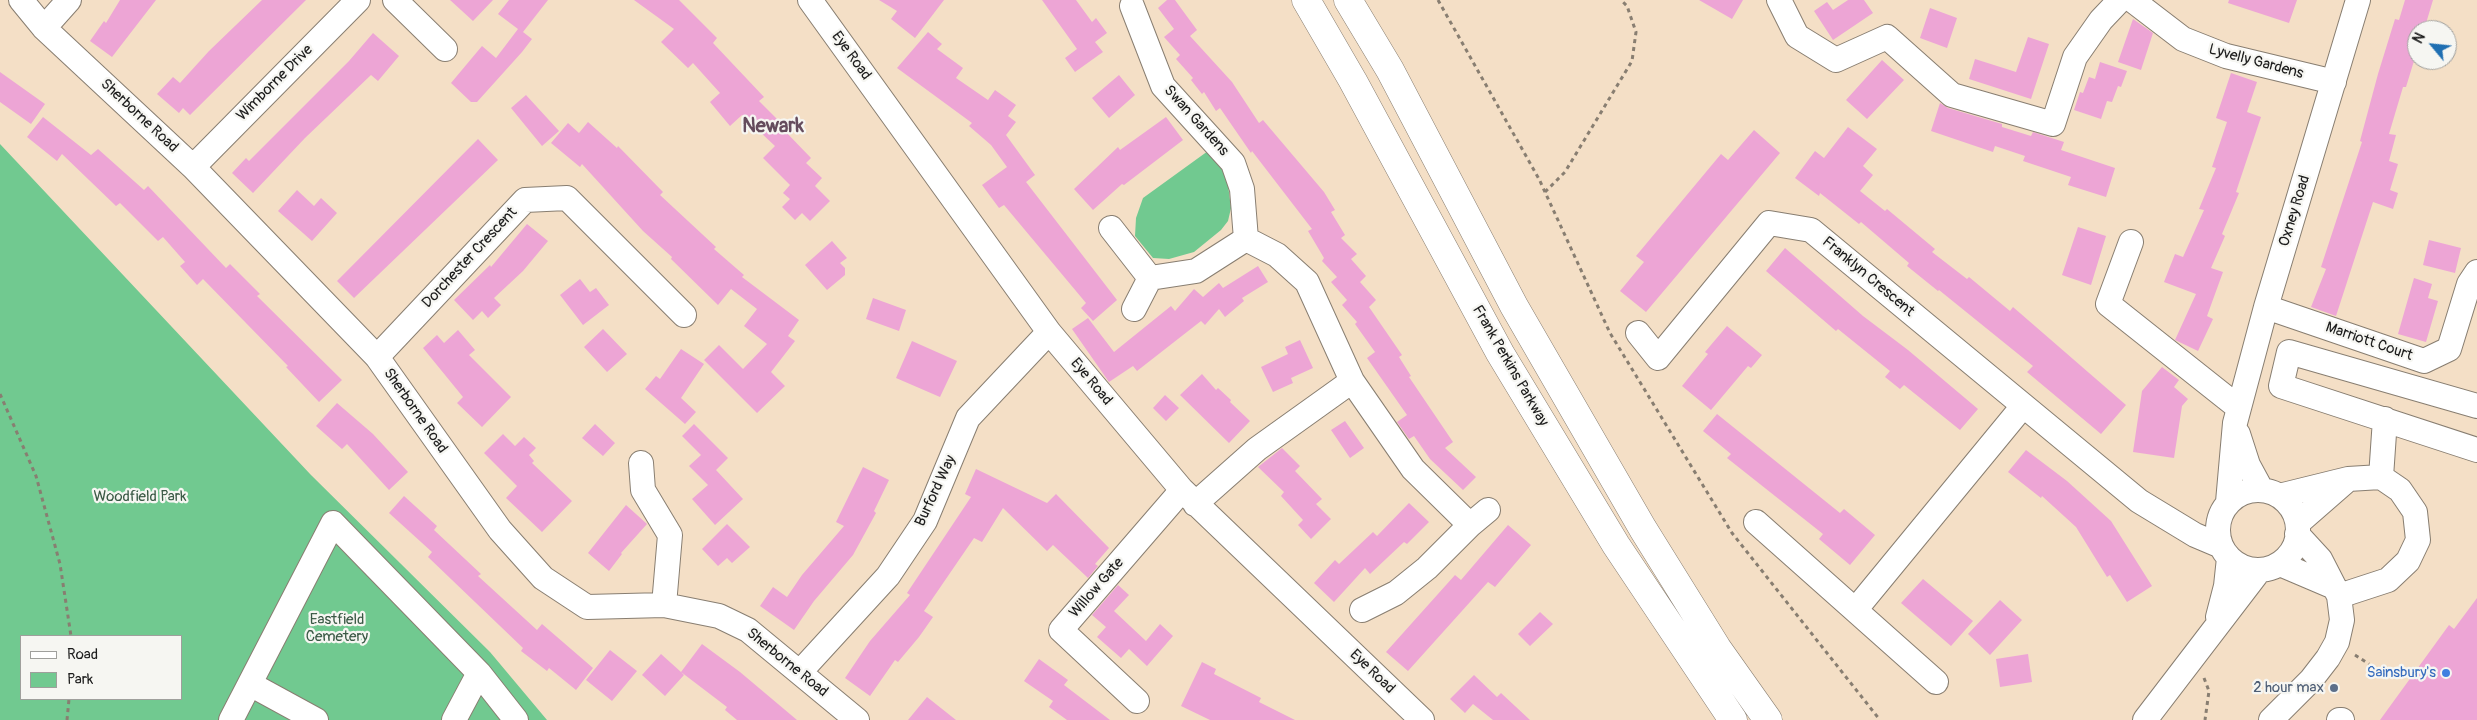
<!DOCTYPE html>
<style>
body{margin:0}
#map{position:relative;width:2477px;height:720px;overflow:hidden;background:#f4dfc6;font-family:Pangolin,sans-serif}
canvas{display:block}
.legend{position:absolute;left:20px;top:635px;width:162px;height:65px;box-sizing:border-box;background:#f6f6f2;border:1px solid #9f9f9c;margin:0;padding:6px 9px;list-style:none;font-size:15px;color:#1c1c1c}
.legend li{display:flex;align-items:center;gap:10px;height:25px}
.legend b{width:25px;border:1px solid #9f9f9c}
.north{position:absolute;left:2407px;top:20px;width:50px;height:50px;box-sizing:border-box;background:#f6f6f2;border:1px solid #9f9f9c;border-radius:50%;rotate:298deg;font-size:14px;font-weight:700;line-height:20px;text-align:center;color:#1c1c1c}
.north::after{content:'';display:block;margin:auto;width:18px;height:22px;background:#1f6fb2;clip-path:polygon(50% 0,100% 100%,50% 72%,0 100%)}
</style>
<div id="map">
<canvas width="2477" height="720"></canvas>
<ul class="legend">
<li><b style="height:6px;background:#fff"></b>Road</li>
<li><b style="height:14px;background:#71c990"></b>Park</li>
</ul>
<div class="north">N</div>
</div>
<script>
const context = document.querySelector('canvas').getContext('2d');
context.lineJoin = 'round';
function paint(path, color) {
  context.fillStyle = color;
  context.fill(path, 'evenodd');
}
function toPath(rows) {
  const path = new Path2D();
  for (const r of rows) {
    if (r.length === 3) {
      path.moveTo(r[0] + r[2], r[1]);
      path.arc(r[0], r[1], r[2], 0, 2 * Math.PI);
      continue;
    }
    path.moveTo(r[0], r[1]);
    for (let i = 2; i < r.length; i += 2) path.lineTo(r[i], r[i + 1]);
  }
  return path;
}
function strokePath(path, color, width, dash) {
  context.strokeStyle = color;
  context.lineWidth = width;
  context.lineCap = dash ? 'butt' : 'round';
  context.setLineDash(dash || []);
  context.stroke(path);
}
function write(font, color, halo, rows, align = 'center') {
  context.font = font + ' Pangolin,sans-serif';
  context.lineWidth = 4.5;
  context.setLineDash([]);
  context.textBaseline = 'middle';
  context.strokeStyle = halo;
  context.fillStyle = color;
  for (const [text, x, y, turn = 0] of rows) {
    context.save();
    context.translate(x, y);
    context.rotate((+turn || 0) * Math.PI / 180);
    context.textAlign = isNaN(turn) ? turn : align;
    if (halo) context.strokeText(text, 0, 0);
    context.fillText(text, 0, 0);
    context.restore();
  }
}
paint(toPath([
 [0,144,311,475,490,652,547,720,0,720],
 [21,636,181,636,181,699,21,699],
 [1208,151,1224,172,1228,185,1231,208,1228,221,1221,230,1194,252,1169,259,1153,258,1135,236,1136,218,1143,198]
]), '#71c990');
paint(toPath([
 [120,0,156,0,112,57,90,41,104,21,106,23],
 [262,0,306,0,190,115,183,108,179,113,157,94,173,77,180,83,209,51],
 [450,0,493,0,473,21],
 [509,0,548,0,523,32,532,39,522,52,477,102,471,102,451,83,482,46,496,58,518,29,498,14],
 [634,0,679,0,717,38,713,43,764,97,759,101,784,126,782,128,811,158,806,163,822,178,815,186,830,201,810,221,802,213,795,220,782,207,790,199,783,193,790,185,763,158,775,146,742,115,730,126,710,102,720,93,693,63,688,68,661,42,674,29],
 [879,0,944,0,915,38,891,19,897,11],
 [1042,0,1076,0,1092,22,1096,18,1107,33,1095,42,1103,52,1075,72,1065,58,1077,49],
 [1167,0,1175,0,1183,11,1197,30,1190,36,1232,82,1259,123,1263,120,1324,192,1335,210,1331,212,1345,235,1341,238,1357,254,1351,259,1366,276,1360,282,1376,300,1369,307,1402,355,1399,357,1411,376,1409,377,1453,442,1445,448,1476,477,1463,490,1430,459,1414,436,1409,439,1397,422,1407,415,1367,358,1375,352,1355,324,1357,322,1342,305,1347,300,1331,282,1337,277,1322,261,1324,258,1308,231,1312,229,1252,151,1251,153,1220,108,1216,111,1204,92,1202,94,1191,80,1193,78,1176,59,1180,55,1164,37,1174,29,1158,8],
 [1699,0,1743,0,1732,19],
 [1848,0,1864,0,1873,13,1833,40,1814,11,1827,2,1833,10],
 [2229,0,2297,0,2289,23,2228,3],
 [2405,0,2433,0,2424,30,2417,30,2417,51,2406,87,2403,87,2389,134,2396,135,2389,161,2398,164,2390,190,2398,193,2393,209,2373,202,2336,316,2311,307,2326,269,2321,267,2362,142,2360,141,2378,74,2395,19,2399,20],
 [1930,8,1957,18,1947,48,1920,38],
 [2133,19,2153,33,2141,70,2118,62],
 [928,32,942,44,937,49,963,68,956,78,988,100,995,90,1016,105,1008,116,1016,122,1006,135,1035,175,1026,182,1117,300,1093,321,1081,308,1086,303,1004,205,999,208,982,185,1007,167,991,145,969,126,972,123,897,68],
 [373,33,399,56,378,81,371,75,305,138,253,193,232,173,246,158,249,161,349,61],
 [2028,37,2049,44,2031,99,1969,79,1975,59,2016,72],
 [1882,60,1904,80,1867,119,1846,100],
 [2100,62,2127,71,2121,87,2118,86,2112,102,2107,101,2101,119,2074,110,2080,92,2083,93,2089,77,2095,79],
 [0,72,45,104,31,124,0,102],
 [2231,73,2257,82,2247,112,2261,117,2236,192,2239,193,2222,234,2225,236,2211,268,2223,272,2207,316,2213,319,2198,351,2175,340,2196,294,2164,282,2175,254,2183,257,2204,210,2199,209,2216,168,2212,167,2227,122,2216,118],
 [1119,75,1135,95,1109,118,1092,98],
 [526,95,559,131,542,146,511,108],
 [1940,103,1948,108,2002,124,2002,127,2031,136,2033,132,2064,142,2061,150,2115,168,2106,197,2068,185,2071,177,2023,161,2025,156,1995,146,1993,152,1931,131],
 [43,117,91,155,98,149,144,190,148,186,226,268,230,264,260,294,257,296,342,380,319,402,286,367,288,366,203,279,197,285,180,266,185,262,163,237,158,241,120,203,116,206,62,154,57,161,27,137],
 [1166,117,1183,140,1124,185,1122,184,1093,210,1074,189,1118,147,1120,150],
 [588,122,617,148,618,146,663,192,660,195,716,247,714,249,744,275,742,277,799,320,788,336,795,341,771,372,785,386,757,413,704,360,719,345,743,369,767,344,744,326,757,309,731,289,718,305,671,259,672,257,643,231,582,164,580,167,551,143,568,123,579,133],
 [1848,127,1877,149,1863,166,1873,175,1860,191,1885,211,1887,209,1935,249,1932,252,1967,279,1969,277,2010,311,2013,307,2126,405,2101,434,2027,372,2033,366,1939,290,1938,291,1907,266,1909,263,1861,222,1859,224,1820,193,1819,196,1795,178,1815,151,1824,158],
 [1754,130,1780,153,1646,312,1620,291,1644,262,1636,256,1721,154,1728,160],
 [478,139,498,160,354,298,337,281],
 [297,190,314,206,321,198,337,213,312,241,278,211],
 [527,224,548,241,523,271,494,298,501,305,488,318,482,311,473,320,454,300,490,265,491,267],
 [2078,227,2106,236,2091,285,2062,275],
 [2429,240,2461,248,2455,273,2423,265],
 [832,241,847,258,840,263,845,268,845,275,827,290,805,265],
 [1785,248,1863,316,1908,350,1978,409,1960,430,1904,385,1900,389,1885,377,1890,371,1838,329,1836,331,1766,271],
 [1258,266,1268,282,1242,298,1244,301,1225,317,1219,309,1205,325,1201,321,1137,371,1133,366,1109,382,1072,329,1088,318,1114,352,1171,306,1175,311,1194,289,1203,297,1219,283,1223,288],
 [2414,278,2432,284,2428,298,2438,301,2426,342,2398,334],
 [580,279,590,292,596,288,609,305,583,325,560,295],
 [873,298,906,310,899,331,866,319],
 [1727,326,1762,355,1751,368,1748,366,1711,410,1682,386,1708,354,1705,352],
 [603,329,627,354,607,372,584,347],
 [458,330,475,350,469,355,511,397,482,427,457,403,463,397,423,348,437,335,444,343],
 [1300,340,1313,368,1291,378,1293,383,1273,392,1261,367,1288,354,1285,347],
 [912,341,957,361,940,397,896,378],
 [681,349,704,364,681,398,696,412,685,424,645,389,656,376,660,379],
 [2162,367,2179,380,2174,387,2188,399,2182,406,2174,458,2133,452,2142,391],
 [1202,374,1216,390,1218,388,1231,400,1230,402,1250,421,1229,443,1180,395],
 [1165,395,1179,408,1166,421,1153,408],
 [337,403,373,434,408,472,389,490,347,444,342,449,316,426],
 [1717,414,1840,513,1844,509,1875,535,1850,565,1819,539,1823,534,1727,458,1731,454,1703,431],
 [1345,421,1364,448,1350,458,1331,430],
 [595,424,615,443,603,456,582,438],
 [694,424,728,458,716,470,743,499,715,525,692,499,708,485,689,466,701,455,682,436],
 [503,434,515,446,524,437,536,448,529,455,534,461,532,463,572,501,542,532,506,498,517,486,484,453],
 [1282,448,1300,466,1295,471,1322,499,1316,504,1331,519,1311,539,1298,525,1303,520,1281,496,1284,492,1258,467],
 [2026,450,2067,481,2111,521,2152,586,2127,602,2110,575,2107,577,2076,527,2042,496,2041,498,2008,472],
 [863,467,889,480,874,511,876,513,853,555,814,601,794,630,760,606,773,587,787,597,802,575,844,526,836,522],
 [976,469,1047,503,1056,494,1109,548,1095,564,1098,566,1088,578,1053,545,1047,551,1003,508,982,542,974,538,924,611,933,617,919,637,898,662,895,660,870,696,845,678,870,641,910,595,907,593,971,497,965,494],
 [404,496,437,526,434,530,481,574,478,576,537,630,542,624,593,668,576,690,549,668,547,671,521,651,523,648,428,557,432,552,389,513],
 [1409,503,1429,522,1407,544,1404,542,1370,574,1365,568,1334,602,1314,583,1335,560,1339,564,1373,532,1377,536],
 [626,505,647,524,621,553,622,554,609,571,588,553],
 [727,524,750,547,732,563,727,558,718,566,702,549],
 [1508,525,1531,545,1495,587,1488,582,1408,671,1386,652,1455,575,1461,580],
 [1923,579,1973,621,1951,646,1901,603],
 [1118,585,1129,595,1114,611,1146,641,1160,624,1173,636,1147,666,1129,649,1121,658,1097,637,1106,627,1092,615],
 [2477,598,2477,720,2380,720,2449,625,2454,629],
 [2000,600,2022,620,1990,655,1968,634],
 [1540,612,1553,624,1530,646,1518,634],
 [702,644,740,672,797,720,737,720,725,710,727,707,681,672,684,675,665,696,642,675,661,654,681,672],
 [610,650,637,671,612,701,586,680],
 [2028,654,2032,682,2000,687,1996,659],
 [1039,659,1068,680,1064,685,1110,720,1067,720,1049,707,1053,701,1024,681],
 [1202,662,1216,669,1214,674,1261,698,1259,702,1295,720,1210,720,1181,706],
 [1474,675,1497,697,1501,693,1530,720,1493,720,1473,704,1465,713,1450,699],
 [927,697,956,720,908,720]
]), '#eda5d5');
const minor = toPath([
 [21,0,44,28,193,167,377,357,500,530,543,578,587,607,664,605,719,616,748,630,857,720],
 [395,0,445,49],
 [810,0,1049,332,1182,490,1422,720],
 [1779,0,1797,36,1836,60,1887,37,1952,95,2053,124,2075,57,2101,20,2120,0],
 [2132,0,2183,39,2226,56,2334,82],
 [1132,6,1163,86,1233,163,1242,189,1246,239],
 [44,28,69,0],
 [193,167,358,0],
 [1111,228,1150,278,1196,271,1246,239,1277,255,1307,282,1352,381,1413,469,1470,525,1488,510],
 [2131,242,2108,304,2239,408],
 [2266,307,2424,361,2449,349,2469,284,2477,272],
 [1134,309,1150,278],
 [1638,333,1658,358,1769,223,1811,230,2139,501,2195,535,2221,546],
 [377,357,525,200,567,198,684,315],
 [2477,406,2289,352,2281,386,2477,450],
 [2238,434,2248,465,2261,489],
 [641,463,643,490,670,535,664,605],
 [2381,477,2385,419],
 [2258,530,40],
 [2279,496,2348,479,2381,477,2400,490,2415,512,2418,540,2408,561,2388,580,2339,596],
 [2228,502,2235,423,2266,307,2358,0],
 [1195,504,1257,449,1352,381],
 [1756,522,1936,682],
 [2298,523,2345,482],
 [2280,564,2334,587],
 [1856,609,2023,406],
 [1362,610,1396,593,1427,568,1470,525],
 [2218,617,2226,586,2229,558],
 [800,672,888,576,925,521,968,418,1049,332],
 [250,684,316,720],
 [1137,701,1061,630,1182,490],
 [231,720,333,523,479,673,516,720],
 [454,720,479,673],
 [2145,720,2259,571],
 [2271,720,2311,680,2328,658,2337,642,2342,620,2339,596,2320,559,2297,534],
 [2339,720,2342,720]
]);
const highway = toPath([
 [1306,0,1353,81,1500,353,1616,545,1733,720],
 [1348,0,1390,70,1514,306,1643,529,1717,648,1768,720]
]);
strokePath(minor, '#887e71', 26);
strokePath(highway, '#887e71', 29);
strokePath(toPath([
 [1438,0,1539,179,1610,333,1732,533,1880,720],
 [1545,192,1565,172,1632,61,1636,32,1627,6,1621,0],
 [0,394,36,476,60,564,71,636],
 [2355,655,2369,664],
 [2204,678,2209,691,2205,720],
 [67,720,69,699]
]), '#887e71', 3, [4, 4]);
strokePath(minor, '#fff', 24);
strokePath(highway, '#fff', 28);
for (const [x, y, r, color] of [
 [2446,673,5,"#3f7fe0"],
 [2334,688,5,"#5c6f8a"]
]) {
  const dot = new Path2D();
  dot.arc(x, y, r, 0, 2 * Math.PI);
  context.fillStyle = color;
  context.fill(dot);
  strokePath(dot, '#f6f6f2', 2);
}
write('15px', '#1c1c1c', '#f6f6f2', [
 ["Eye Road",851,56,54],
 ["Lyvelly Gardens",2256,62,15],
 ["Wimborne Drive",275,83,-45],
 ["Sherborne Road",139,116,43],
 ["Swan Gardens",1196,121,48],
 ["Oxney Road",2295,211,-73],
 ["Dorchester Crescent",470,258,-47],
 ["Franklyn Crescent",1868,277,40],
 ["Marriott Court",2369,342,19],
 ["Frank Perkins Parkway",1510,366,60],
 ["Eye Road",1091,382,50],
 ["Sherborne Road",415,411,55],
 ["Burford Way",936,491,-65],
 ["Willow Gate",1097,588,-49],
 ["Sherborne Road",787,663,39],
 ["Eye Road",1372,672,44]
]);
write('15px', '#3a5945', '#f6f6f2', [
 ["Woodfield Park",140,497],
 ["Eastfield",337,620],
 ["Cemetery",337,637]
]);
write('15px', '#366cbe', '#f6f6f2', [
 ["Sainsbury's",2436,673]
], 'right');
write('15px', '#4e5e75', '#f6f6f2', [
 ["2 hour max",2324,688]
], 'right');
write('bold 20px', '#654c5d', '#f6f6f2', [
 ["Newark",773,127]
]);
</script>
